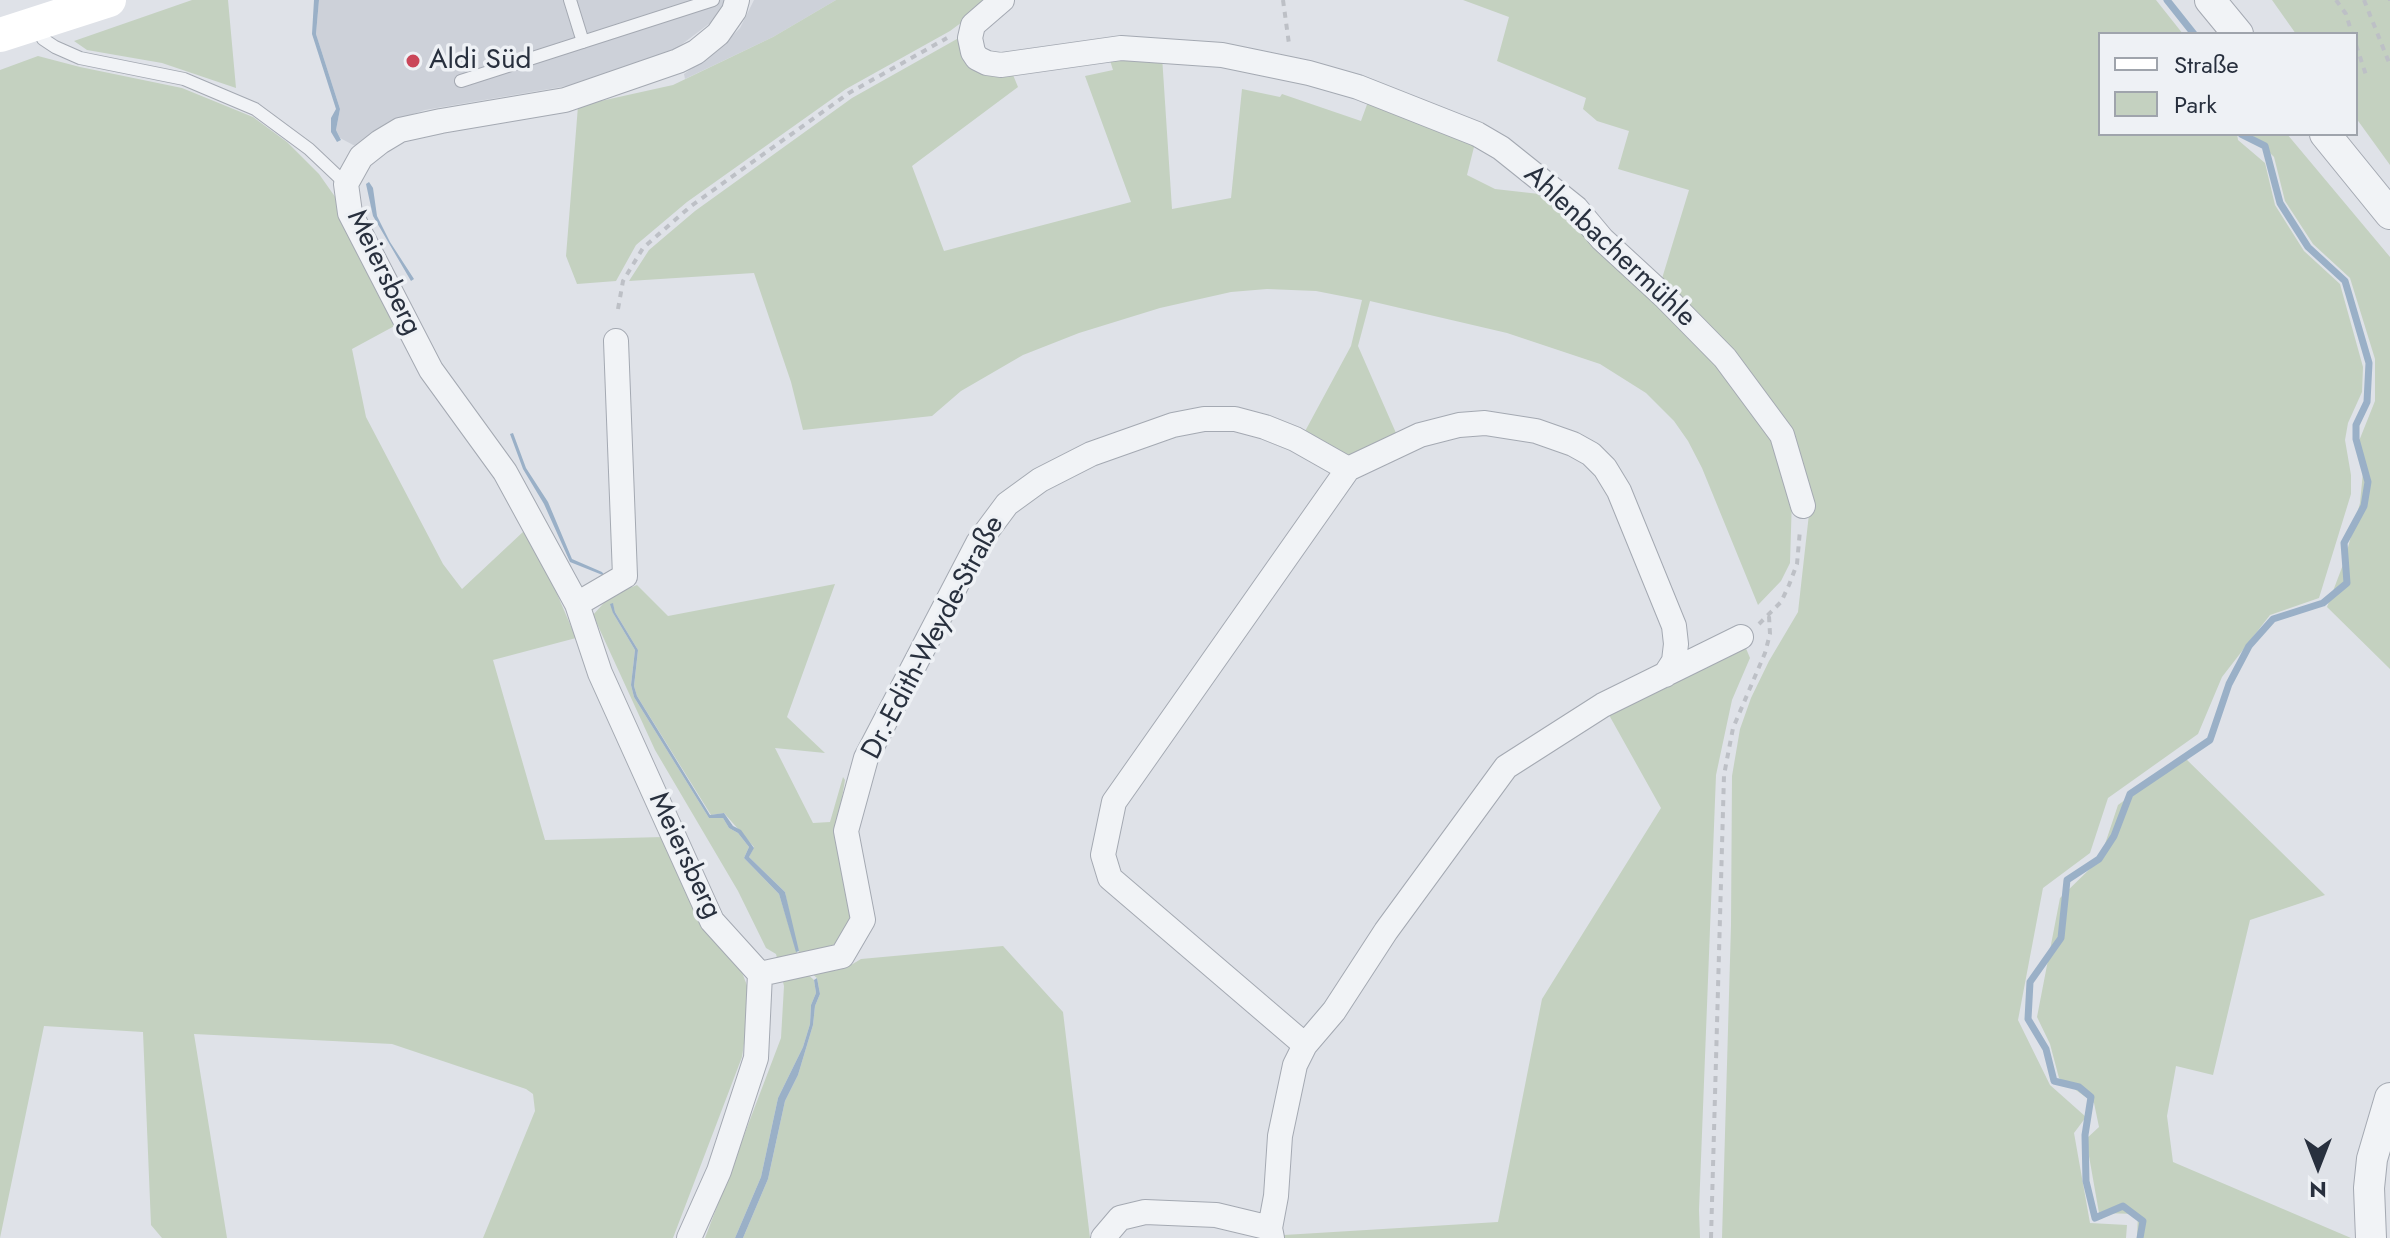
<!DOCTYPE html>
<meta charset="utf-8">
<style>
body{margin:0}
#map{position:relative;width:2390px;height:1238px;overflow:hidden;background:#dfe2e8;font-family:Jost,sans-serif}
canvas{display:block}
.legend{position:absolute;left:2098px;top:32px;width:260px;height:104px;box-sizing:border-box;background:#eef1f5;border:2px solid #9fa4ac;margin:0;padding:10px 14px;list-style:none;font-size:24px;color:#28303e}
.legend li{display:flex;align-items:center;gap:16px;height:40px}
.legend b{width:40px;border:2px solid #9fa4ac}
.north{position:absolute;left:2278px;top:1126px;width:80px;height:80px;-webkit-text-stroke:6px #eef1f5;paint-order:stroke;rotate:180deg;font-size:22px;font-weight:700;line-height:32px;text-align:center;color:#28303e}
.north::after{content:'';display:block;margin:auto;width:28px;height:36px;background:#28303e;clip-path:polygon(50% 0,100% 100%,50% 72%,0 100%)}
</style>
<div id="map">
<canvas width="2390" height="1238"></canvas>
<ul class="legend">
<li><b style="height:10px;background:#fff"></b>Straße</li>
<li><b style="height:22px;background:#c4d1c0"></b>Park</li>
</ul>
<div class="north">N</div>
</div>
<script>
const context = document.querySelector('canvas').getContext('2d');
context.lineJoin = 'round';
function paint(path, color) {
  context.fillStyle = color;
  context.fill(path, 'evenodd');
}
function toPath(rows) {
  const path = new Path2D();
  for (const r of rows) {
    path.moveTo(r[0], r[1]);
    for (let i = 2; i < r.length; i += 2) path.lineTo(r[i], r[i + 1]);
  }
  return path;
}
function strokePath(path, color, width, dash) {
  context.strokeStyle = color;
  context.lineWidth = width;
  context.lineCap = dash ? 'butt' : 'round';
  context.setLineDash(dash || []);
  context.stroke(path);
}
function write(font, color, halo, rows, align = 'center') {
  context.font = font + ' Jost,sans-serif';
  context.lineWidth = 7;
  context.setLineDash([]);
  context.textBaseline = 'middle';
  context.strokeStyle = halo;
  context.fillStyle = color;
  for (const [text, x, y, turn = 0] of rows) {
    context.save();
    context.translate(x, y);
    context.rotate((+turn || 0) * Math.PI / 180);
    context.textAlign = isNaN(turn) ? turn : align;
    if (halo) context.strokeText(text, 0, 0);
    context.fillText(text, 0, 0);
    context.restore();
  }
}
paint(toPath([
 [319,0,726,0,710,23,681,45,662,56,573,85,425,110,390,122,372,133,357,147,340,138,336,130,340,109,316,34],
 [754,0,836,0,773,37,685,79,684,74,720,48,740,28]
]), '#cdd1d9');
paint(toPath([
 [192,0,228,0,236,88,162,63,87,50,74,41],
 [836,0,983,0,985,5,950,31,846,89,687,202,636,245,616,281,577,284,566,256,578,106,673,85,773,37],
 [1463,0,2156,0,2183,34,2100,34,2100,134,2237,134,2238,140,2265,163,2275,205,2304,251,2340,284,2363,367,2362,392,2348,423,2345,440,2351,475,2351,494,2319,598,2270,615,2222,677,2198,734,2108,798,2090,853,2043,888,2018,1020,2050,1085,2086,1117,2074,1133,2090,1223,2127,1225,2126,1238,1722,1238,1731,925,1732,776,1740,729,1751,698,1769,661,1798,612,1810,505,1789,433,1660,285,1689,190,1618,169,1629,131,1597,121,1583,109,1586,98,1497,61,1509,17],
 [2272,0,2390,0,2390,165,2356,118,2356,34,2296,34],
 [964,35,1011,70,1018,87,912,166,944,251,1131,202,1085,76,1113,70,1108,54,1162,56,1172,209,1231,198,1242,89,1280,97,1282,94,1361,121,1369,99,1475,143,1467,175,1495,189,1548,195,1741,391,1774,439,1792,498,1790,563,1781,581,1758,605,1702,468,1688,441,1674,421,1646,393,1600,364,1507,333,1370,301,1358,346,1396,433,1346,457,1303,435,1351,346,1362,300,1316,291,1267,289,1231,292,1160,308,1079,333,1023,355,961,391,932,416,803,430,791,382,754,273,629,281,649,250,695,211,852,98],
 [38,56,80,67,182,88,253,117,287,142,319,174,338,201,359,258,400,323,352,349,366,417,443,564,462,589,524,531,539,552,576,638,493,660,545,840,663,837,729,938,751,996,742,1057,673,1238,483,1238,535,1111,533,1094,526,1089,392,1044,194,1034,227,1238,162,1238,151,1225,143,1032,44,1026,0,1238,0,70],
 [2251,134,2287,134,2390,257,2390,669,2327,607,2344,562,2360,503,2363,472,2359,441,2375,401,2375,359,2350,278,2313,244,2285,201,2274,157],
 [835,584,787,717,825,753,775,748,813,823,830,822,843,777,845,780,839,816,853,912,839,943,826,947,833,971,846,968,861,959,1003,946,1063,1012,1090,1238,743,1238,768,1179,785,1101,798,1075,813,1025,815,1006,820,994,817,978,804,967,794,937,785,892,749,857,754,847,724,813,711,815,637,696,634,686,638,650,615,612,613,604,613,613,635,650,631,685,634,697,709,818,723,818,729,828,738,833,749,847,744,858,779,894,802,969,814,980,816,993,811,1005,810,1024,803,1047,778,1098,761,1177,735,1238,705,1238,781,1038,784,986,776,954,766,948,738,891,655,750,593,615,610,596,637,585,668,616],
 [1745,646,1750,658,1732,700,1716,775,1699,1210,1700,1238,1285,1238,1284,1235,1498,1222,1542,999,1661,808,1609,715],
 [2184,757,2325,895,2250,920,2213,1075,2176,1066,2167,1116,2173,1162,2351,1238,2137,1238,2138,1214,2099,1213,2086,1139,2099,1127,2094,1103,2059,1078,2050,1044,2037,1017,2060,898,2100,859,2118,805]
]), '#c4d1c0');
paint(toPath([
 [314,0,319,0,316,34,340,109,336,130,341,140,337,142,331,132,331,118,336,109,312,34],
 [369,182,373,188,377,216,390,242,414,279,411,281,373,216,366,184],
 [513,433,526,468,548,502,572,559,602,572,605,576,570,562,544,504,523,469,510,434],
 [613,603,615,612,638,650,634,686,637,696,710,815,724,813,733,826,741,830,754,848,749,857,785,892,799,951,796,952,779,894,744,858,749,847,738,833,729,828,723,818,709,818,634,697,631,685,635,650,613,613,610,604],
 [817,978,820,994,815,1006,813,1025,798,1075,785,1101,768,1179,743,1238,735,1238,761,1177,778,1098,803,1047,810,1024,811,1005,816,993,814,980]
]), '#9ab0c7');
strokePath(toPath([
 [2167,0,2194,34],
 [2140,1238,2143,1221,2123,1206,2095,1218,2086,1181,2085,1135,2091,1097,2079,1087,2054,1081,2046,1049,2028,1019,2030,982,2061,938,2067,880,2099,859,2114,836,2130,794,2210,740,2229,684,2249,646,2273,619,2323,603,2347,583,2344,543,2364,506,2368,482,2356,439,2356,425,2367,402,2369,363,2345,281,2308,247,2280,203,2265,146,2241,134]
]), '#9ab0c7', 7);
const service = toPath([
 [570,0,583,42],
 [38,26,43,39,55,47,80,58,184,79,255,109,309,149,346,184],
 [461,81,713,0]
]);
const minor = toPath([
 [1002,0,973,25,970,38,973,52,977,58,987,63,1001,65,1121,48,1222,55,1309,73,1358,87,1477,134,1501,148,1576,208,1602,239,1665,297,1725,358,1782,435,1803,506],
 [577,604,625,576,616,341],
 [760,974,842,956,863,920,846,831,866,758,978,543,1007,504,1040,480,1091,454,1173,425,1204,419,1235,419,1265,427,1295,439,1348,469],
 [1305,1045,1110,878,1103,855,1114,802,1348,469,1420,435,1459,425,1485,423,1536,431,1573,444,1591,454,1605,468,1619,491,1674,626,1676,644,1674,661,1665,675],
 [689,1238,719,1171,756,1058,760,974,712,921,600,673,577,604,505,472,431,370,350,213,346,184,361,157,380,142,400,130,441,121,565,100,678,61,696,52,718,34,734,11,737,0],
 [1103,1238,1120,1218,1145,1212,1216,1215,1270,1228],
 [1272,1238,1270,1228,1276,1196,1280,1136,1295,1065,1305,1045,1334,1011,1386,931,1506,767,1603,705,1741,637]
]);
const tertiary = toPath([
 [2210,0,2238,34],
 [2325,134,2390,214],
 [2371,1238,2369,1188,2372,1159,2390,1098]
]);
strokePath(service, '#a4a9b2', 14);
strokePath(minor, '#a4a9b2', 26);
strokePath(tertiary, '#a4a9b2', 32);
strokePath(toPath([
 [1283,0,1289,44],
 [2336,0,2346,14,2352,34],
 [2364,0,2390,65],
 [2390,0,2390,1],
 [2356,45,2367,78],
 [618,309,623,281,643,248,691,206,849,93,947,38],
 [1759,624,1781,602,1789,585,1797,564,1800,530],
 [1711,1238,1724,775,1733,728,1765,653,1770,634,1769,616]
]), '#bdc0c6', 4, [6, 6]);
strokePath(service, '#f1f3f6', 12);
strokePath(minor, '#f1f3f6', 24);
strokePath(tertiary, '#f1f3f6', 30);
strokePath(toPath([
 [0,35,109,0]
]), '#fff', 34);
for (const [x, y, r, color] of [
 [413,61,8,"#ca4659"]
]) {
  const dot = new Path2D();
  dot.arc(x, y, r, 0, 2 * Math.PI);
  context.fillStyle = color;
  context.fill(dot);
  strokePath(dot, '#eef1f5', 3);
}
write('28px', '#28303e', '#eef1f5', [
 ["Aldi Süd",429,61]
], 'left');
write('28px', '#28303e', '#eef1f5', [
 ["Ahlenbachermühle",1609,247,43],
 ["Meiersberg",383,273,64],
 ["Dr.-Edith-Weyde-Straße",934,638,-62],
 ["Meiersberg",684,856,65]
]);
</script>
